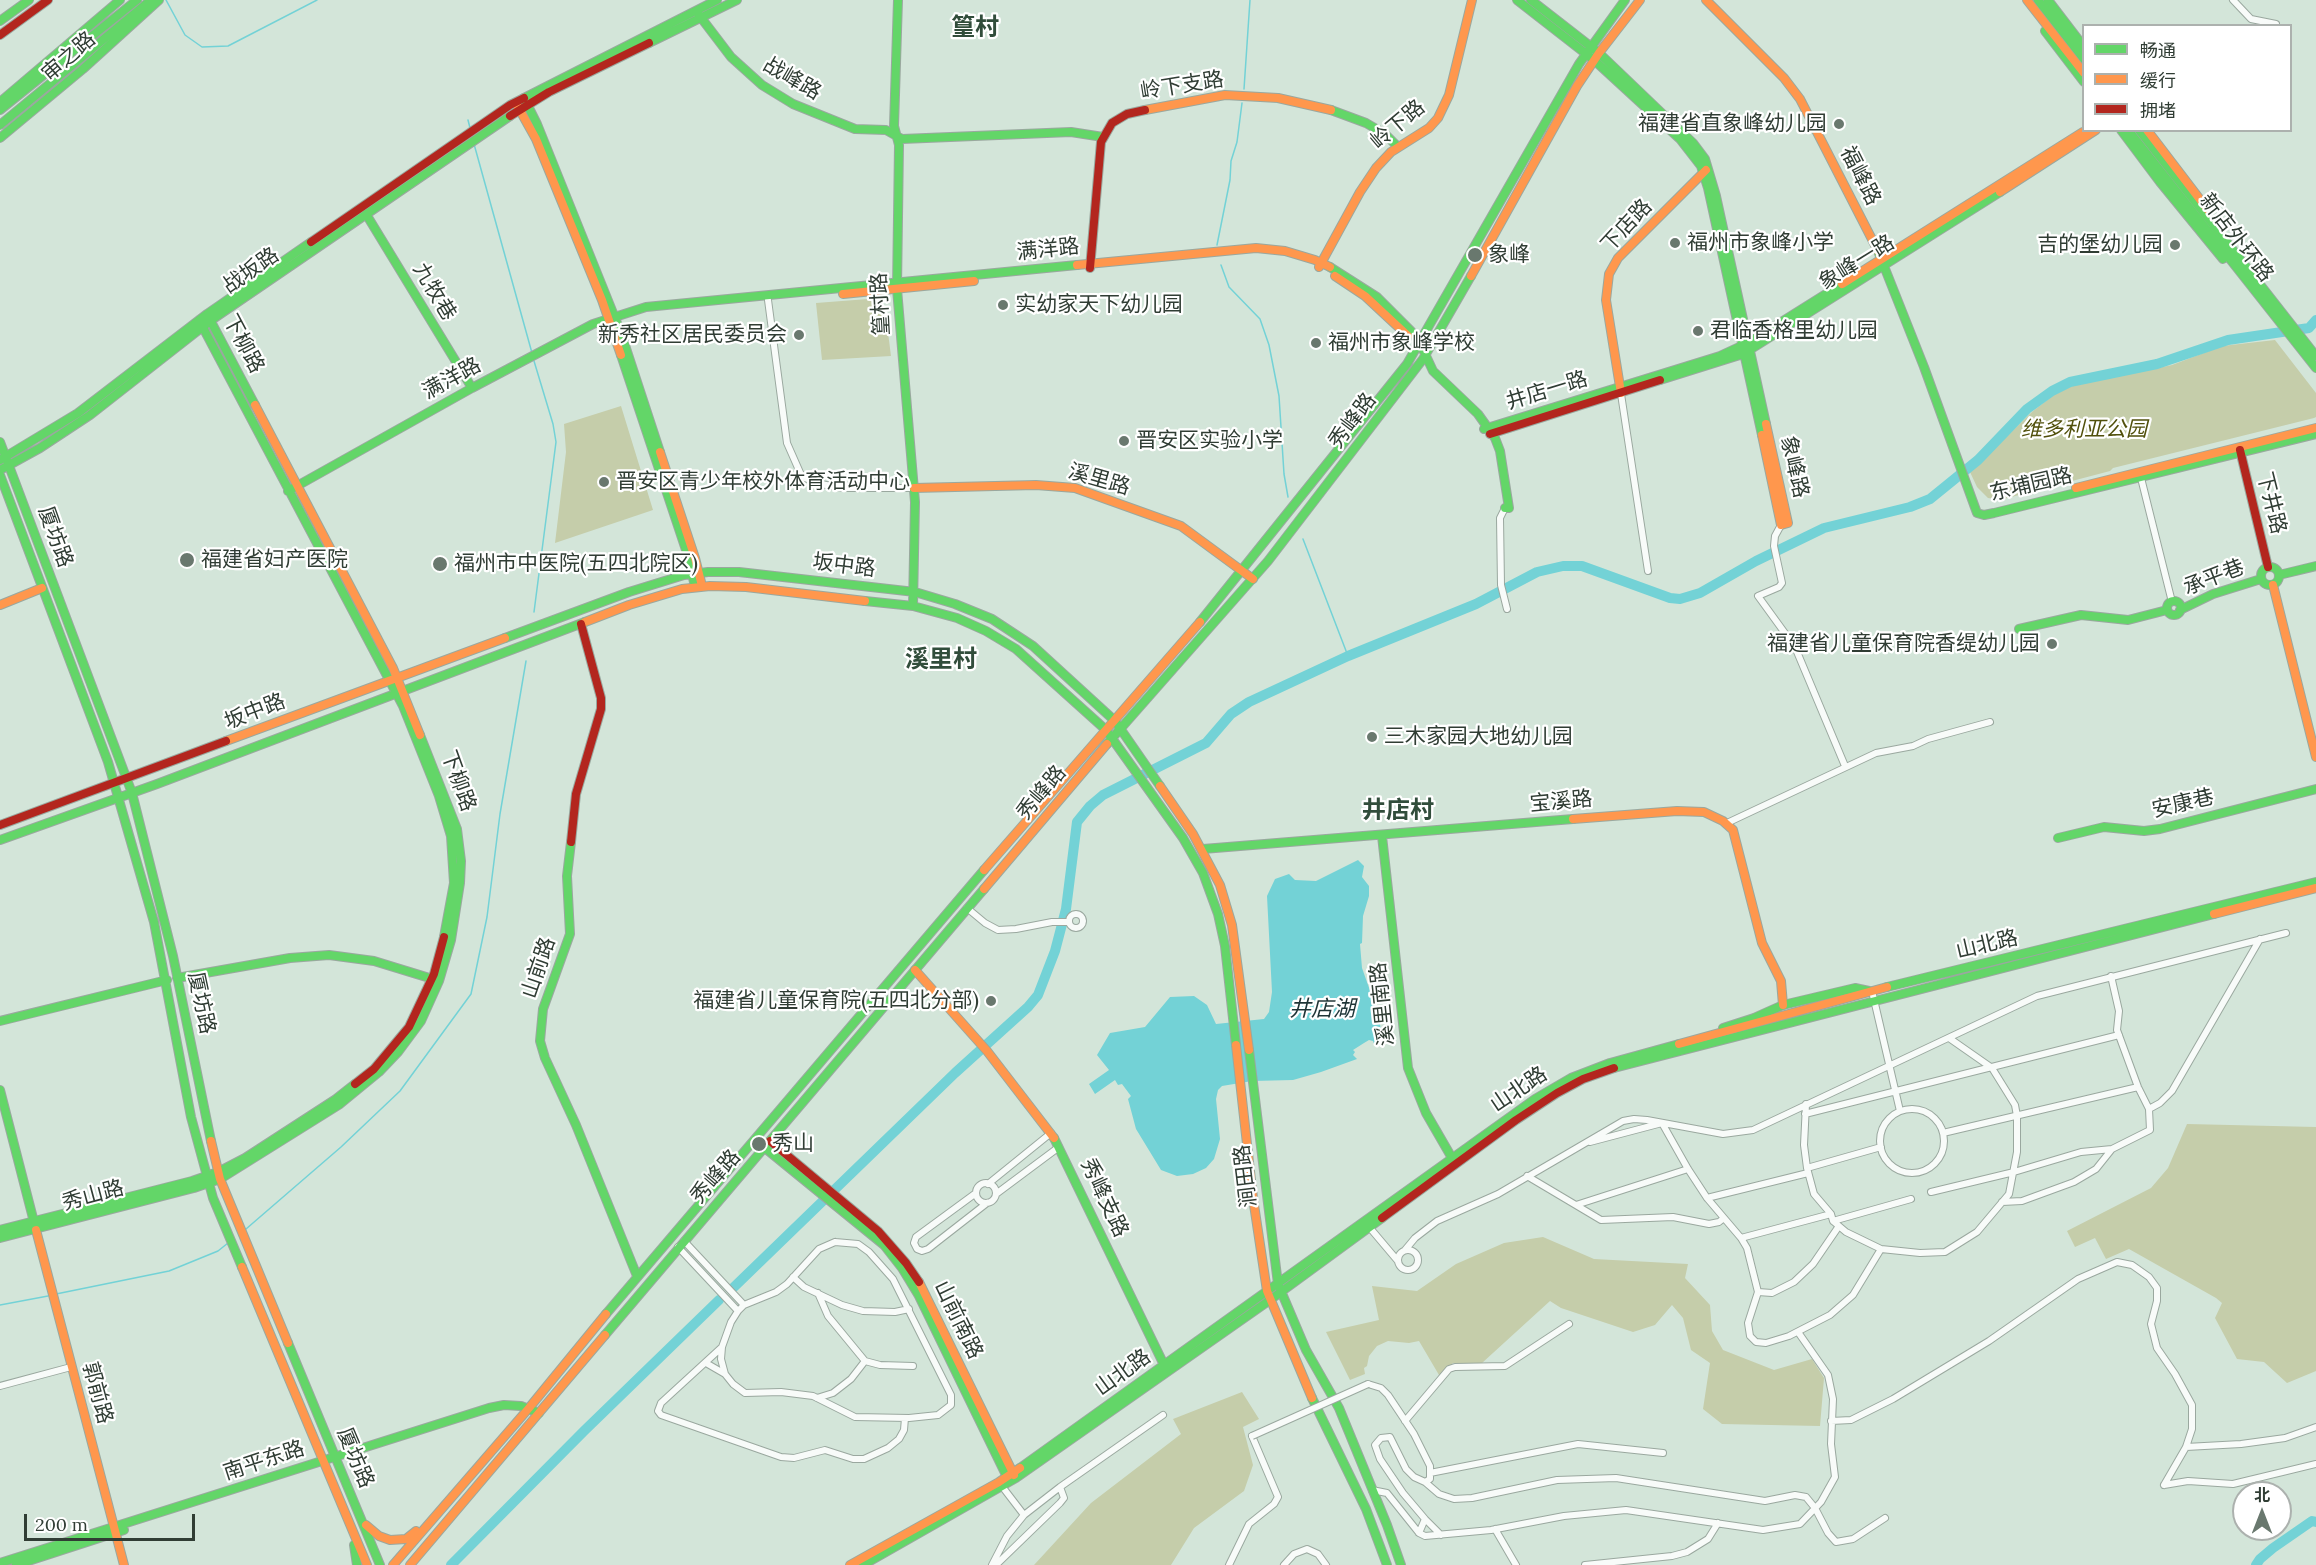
<!DOCTYPE html>
<meta charset="utf-8">
<style>
body{margin:0}
#map{position:relative;width:2316px;height:1565px;overflow:hidden;background:#d3e5d9;font-family:Lora,"Noto Sans SC",serif}
canvas{display:block}
.legend{position:absolute;left:2082px;top:24px;width:210px;height:108px;box-sizing:border-box;background:#fff;border:2px solid #acb1ae;margin:0;padding:8px 10px;list-style:none;font-size:18px;color:#303d34}
.legend li{display:flex;align-items:center;gap:12px;height:30px}
.legend b{width:30px;border:2px solid #acb1ae}
.north{position:absolute;left:2232px;top:1481px;width:60px;height:60px;box-sizing:border-box;background:#fff;border:2px solid #acb1ae;border-radius:50%;rotate:0deg;font-size:16px;font-weight:700;line-height:24px;text-align:center;color:#303d34}
.north::after{content:'';display:block;margin:auto;width:21px;height:27px;background:#69786e;clip-path:polygon(50% 0,100% 100%,50% 72%,0 100%)}
.scale{position:absolute;left:24px;top:1514px;width:171px;height:27px;box-sizing:border-box;border:3px solid #303d34;border-top:0;padding-left:8px;font-size:18px;line-height:21px;white-space:nowrap;color:#303d34;-webkit-text-stroke:4px #fff;paint-order:stroke}
</style>
<div id="map">
<canvas width="2316" height="1565"></canvas>
<ul class="legend">
<li><b style="height:8px;background:#63d668"></b>畅通</li>
<li><b style="height:8px;background:#ff974d"></b>缓行</li>
<li><b style="height:8px;background:#b3261e"></b>拥堵</li>
</ul>
<div class="north">北</div>
<div class="scale">200 m</div>
</div>
<script>
const context = document.querySelector('canvas').getContext('2d');
context.lineJoin = 'round';
function paint(path, color) {
  context.fillStyle = color;
  context.fill(path, 'evenodd');
}
function toPath(rows) {
  const path = new Path2D();
  for (const r of rows) {
    if (r.length === 3) {
      path.moveTo(r[0] + r[2], r[1]);
      path.arc(r[0], r[1], r[2], 0, 2 * Math.PI);
      continue;
    }
    path.moveTo(r[0], r[1]);
    for (let i = 2; i < r.length; i += 2) path.lineTo(r[i], r[i + 1]);
  }
  return path;
}
function strokePath(path, color, width, dash) {
  context.strokeStyle = color;
  context.lineWidth = width;
  context.lineCap = dash ? 'butt' : 'round';
  context.setLineDash(dash || []);
  context.stroke(path);
}
function write(font, color, halo, rows, align = 'center') {
  context.font = font + ' Lora,"Noto Sans SC",serif';
  context.lineWidth = 4.5;
  context.setLineDash([]);
  context.textBaseline = 'middle';
  context.strokeStyle = halo;
  context.fillStyle = color;
  for (const [text, x, y, turn = 0] of rows) {
    context.save();
    context.translate(x, y);
    context.rotate((+turn || 0) * Math.PI / 180);
    context.textAlign = isNaN(turn) ? turn : align;
    if (halo) context.strokeText(text, 0, 0);
    context.fillText(text, 0, 0);
    context.restore();
  }
}
paint(toPath([
 [868,299,881,302,885,309,891,356,822,360,816,303],
 [2275,340,2316,393,2316,417,2314,418,2113,468,2110,471,2000,500,1988,498,1977,487,1970,472,2033,411,2063,388,2172,365,2222,346],
 [621,406,653,510,555,543,566,452,564,424],
 [2187,1124,2316,1127,2316,1371,2287,1383,2264,1362,2237,1359,2215,1318,2222,1303,2216,1298,2129,1249,2106,1259,2095,1238,2075,1247,2067,1231,2151,1188,2168,1168],
 [1543,1237,1594,1259,1688,1264,1685,1278,1710,1305,1712,1331,1723,1350,1774,1370,1812,1359,1824,1378,1820,1426,1722,1424,1703,1409,1710,1363,1691,1350,1683,1318,1672,1305,1655,1325,1633,1332,1561,1308,1550,1301,1482,1363,1453,1363,1439,1375,1419,1341,1409,1343,1388,1341,1377,1346,1369,1356,1367,1366,1364,1368,1365,1374,1350,1380,1326,1332,1379,1320,1372,1286,1417,1291,1456,1264,1504,1243],
 [1242,1392,1259,1419,1243,1427,1253,1465,1244,1491,1194,1528,1171,1565,1034,1565,1091,1503,1181,1434,1173,1419]
]), '#c5cdaa');
paint(toPath([
 [1358,860,1364,866,1362,877,1369,886,1369,896,1363,916,1362,943,1360,944,1362,968,1379,1016,1381,1032,1379,1043,1374,1044,1373,1041,1369,1040,1364,1043,1353,1050,1355,1052,1353,1055,1357,1059,1321,1072,1293,1080,1252,1081,1222,1086,1218,1090,1216,1099,1220,1139,1214,1159,1206,1168,1193,1174,1177,1176,1161,1170,1136,1129,1128,1099,1131,1096,1122,1084,1118,1085,1115,1080,1095,1094,1089,1084,1109,1070,1097,1055,1110,1033,1145,1027,1170,997,1194,996,1207,1005,1216,1024,1264,1019,1269,1012,1272,992,1267,896,1275,879,1289,874,1295,880,1316,881]
]), '#73d2d6');
strokePath(toPath([
 [166,0,185,35,202,47,228,46,317,0],
 [1244,89,1250,0],
 [468,120,470,128],
 [474,144,532,353],
 [1217,245,1230,180,1231,161,1237,142,1242,103],
 [1221,265,1229,287,1260,319,1269,345,1279,396,1284,474,1288,497],
 [1303,539,1348,656],
 [534,612,556,442,553,424,534,361],
 [246,1229,341,1147,400,1091,471,994,487,917,500,814,526,661],
 [56,1294,169,1271,218,1251,228,1243],
 [0,1305,48,1296]
]), '#73d2d6', 1.5);
strokePath(toPath([
 [734,1287,955,1073,1028,1007,1038,995,1055,951,1066,909,1077,822,1090,806,1103,795,1206,743,1231,714,1249,702,1348,656,1476,604,1537,572,1563,566,1582,566,1670,598,1680,599,1700,593,1756,561,1824,528,1910,507,1930,499,1978,460,2027,409,2052,391,2070,382,2157,364,2228,340,2309,328,2316,320],
 [451,1565,584,1431,719,1300],
 [2256,1565,2260,1559,2273,1548,2312,1521,2316,1522]
]), '#73d2d6', 10);
const street = toPath([
 [2233,0,2251,19,2276,24],
 [768,300,787,443,802,477,821,484,842,488,914,488],
 [1621,394,1648,571],
 [2141,478,2172,602],
 [1505,508,1500,518,1501,585,1507,609],
 [1781,525,1775,536,1774,546,1782,583,1779,587,1758,596,1795,647,1845,766],
 [1727,823,1876,753,1913,746,1928,739,1990,722],
 [967,908,985,923,998,930,1016,929,1052,922,1069,922],
 [1076,921,7],
 [1872,991,1900,1111],
 [1806,1104,1804,1145,1807,1168,1814,1194,1831,1214,1833,1221,1846,1232,1881,1249,1920,1253,1945,1252,1977,1232,2009,1194,2017,1152,2017,1116,2015,1105,1992,1068,1949,1038],
 [2149,1109,2160,1103,2172,1091,2260,939],
 [1912,1141,32],
 [1805,1114,2119,1035],
 [1943,1133,2138,1087],
 [1590,1142,1662,1123,1688,1169,1707,1198,1741,1238,1747,1248,1758,1292,1748,1323,1750,1336,1756,1342,1766,1343,1789,1336,1830,1315,1853,1295,1881,1249],
 [1807,1168,1881,1147],
 [1527,1176,1601,1220,1673,1217,1709,1224,1719,1222,1724,1218],
 [986,1193,10],
 [988,1184,1051,1133],
 [1931,1192,2014,1172,2081,1152,2112,1149],
 [976,1193,916,1237,914,1243,917,1249,922,1251,928,1249,987,1203],
 [996,1194,1059,1147],
 [1707,1198,1808,1173],
 [2002,1202,2022,1201,2074,1182,2096,1169,2112,1149,2150,1130,2149,1109,2138,1087,2117,1030,2119,1011,2111,976],
 [1576,1205,1688,1169],
 [1833,1221,1911,1199],
 [1370,1228,1397,1260],
 [1741,1238,1831,1214],
 [684,1241,744,1305],
 [835,1242,858,1244,869,1252,893,1279,951,1395,951,1405,938,1415,909,1418,855,1417,813,1396,781,1392,745,1393,733,1384,725,1374,721,1359,722,1347,731,1322,738,1311,744,1305,776,1292,787,1284,819,1249,835,1242],
 [678,1247,738,1311],
 [1408,1260,10],
 [1405,1250,1415,1238,1437,1221,1498,1194,1623,1121,1634,1119,1647,1120,1723,1134,1753,1130,2037,996,2286,933],
 [793,1277,804,1287,842,1305,863,1311,895,1312,909,1309],
 [1758,1292,1772,1293,1794,1282,1813,1264,1839,1226],
 [818,1293,828,1316,865,1361,880,1365,913,1366],
 [721,1348,661,1403,658,1411,661,1415,781,1457,794,1458,825,1450,853,1459,864,1459,888,1448,899,1439,904,1430,905,1418],
 [706,1363,725,1374],
 [1368,1384,1381,1388,1388,1395,1414,1434,1430,1466,1430,1479,1425,1482,1414,1477,1406,1469,1390,1437,1381,1438,1375,1445,1380,1459,1403,1493,1425,1519,1419,1533],
 [0,1386,71,1367],
 [817,1398,833,1393,851,1379,865,1361],
 [1405,1421,1449,1369,1455,1367,1505,1366,1569,1324],
 [1831,1421,1851,1420,1893,1399,1989,1341,2078,1279,2117,1262,2132,1265,2149,1277,2157,1288,2157,1301,2151,1324,2157,1348,2175,1374,2192,1405,2192,1429,2186,1447,2164,1485],
 [2186,1447,2241,1444,2285,1438,2316,1427],
 [1430,1473,1578,1444,1663,1453],
 [1425,1482,1439,1494,1454,1499,1472,1498,1557,1480,1616,1478,1765,1501,1795,1495,1806,1497,1815,1508,1828,1533,1836,1542,1853,1539,1885,1518],
 [1001,1485,1024,1515],
 [2164,1485,2188,1481,2233,1484,2316,1464],
 [1372,1490,1387,1493,1419,1533,1425,1536,1491,1530,1564,1516,1626,1510,1763,1530,1800,1524,1821,1502,1835,1477,1831,1444,1833,1399,1828,1375,1798,1332],
 [1425,1519,1441,1535],
 [1495,1529,1516,1565],
 [992,1565,1007,1536,1024,1515,1060,1487,1163,1415],
 [996,1565,1060,1503,1064,1498,1060,1487],
 [1229,1565,1249,1524,1274,1504,1278,1497,1252,1436],
 [1284,1565,1294,1554,1307,1549,1318,1554,1326,1565],
 [1585,1565,1672,1556,1687,1552,1708,1539,1718,1523]
]);
const fast = toPath([
 [898,0,894,126,899,145,897,289,915,502,913,606],
 [1517,0,1594,60,1680,139,1701,166,1708,188,1762,435],
 [1531,0,1599,53,1693,143,1705,159,1716,196,1766,424],
 [2038,0,2084,59],
 [2048,0,2084,47],
 [699,15,731,57,762,85,793,104,855,129,886,130,902,139,1071,132,1103,137],
 [0,21,29,0],
 [2045,31,2084,82],
 [649,43,737,0],
 [524,98,717,0],
 [525,100,537,124,621,333,660,452],
 [0,102,120,0],
 [0,110,137,0],
 [1331,110,1366,123,1385,134,1398,147],
 [0,125,151,0],
 [2121,130,2160,182,2223,259],
 [2128,130,2316,368],
 [2139,130,2316,356],
 [0,138,83,69,159,0],
 [366,214,472,388],
 [1878,251,1924,367,1977,513,1984,515,1994,513,2316,434],
 [1330,267,1377,297,1411,331,1420,343,1433,371,1478,414,1495,438,1500,451,1509,508,1505,508],
 [207,314,255,405],
 [199,320,403,706,439,796,451,836,454,883,444,937],
 [621,355,689,559,695,587],
 [1660,380,1743,354,2000,192],
 [1484,429,1720,356,1748,343,1842,284],
 [0,442,132,793,173,956,211,1141],
 [0,460,78,413,207,314,311,242],
 [0,470,40,448,90,415,210,321,510,116],
 [0,475,108,762,154,922,191,1117,213,1198,242,1267],
 [288,491,472,388,593,324,646,307,1077,265],
 [2270,576,9],
 [2279,575,2316,566],
 [865,601,913,606,957,618,986,631,1016,649,1106,730,1183,838,1203,873,1218,914,1225,946,1236,1045],
 [2174,608,7],
 [2180,610,2213,594,2261,579],
 [1200,622,1407,364,1579,64,1625,0],
 [2019,629,2081,615,2128,620,2167,610],
 [505,638,629,592,684,575,708,572,739,572,915,592,955,604,992,619,1033,646,1115,721,1160,786],
 [1107,744,1268,561,1423,359,1471,276],
 [1382,836,1408,1068,1426,1113,1452,1158],
 [2058,838,2104,827,2144,831,2160,829,2316,789],
 [0,840,157,784,585,622],
 [571,842,567,876,570,934,543,1009,540,1041,545,1058,576,1125,637,1276],
 [1203,849,1573,819],
 [177,978,290,958,329,955,374,961,436,980],
 [1887,987,2316,882],
 [0,1021,167,980],
 [1723,1028,1754,1018,1783,1005,1855,988,1869,991],
 [1249,1050,1278,1284,1306,1350,1339,1408,1387,1525,1401,1565],
 [1614,1068,2214,914],
 [0,1090,34,1222],
 [1054,1138,1166,1369],
 [765,1148,884,1245,902,1268,919,1296,1008,1479],
 [0,1230,192,1181,218,1172,245,1158,336,1099,355,1084],
 [0,1238,194,1188,220,1179,340,1104,379,1072,398,1052,421,1021,439,981,451,940,460,883,461,861,457,829,420,735],
 [606,1314,984,870],
 [605,1335,984,889],
 [288,1343,380,1565],
 [1312,1398,1366,1509,1387,1565],
 [1020,1468,1535,1099,1571,1078,1610,1063,1679,1044],
 [354,1545,357,1565],
 [0,1563,489,1408,504,1405,521,1406,539,1413],
 [16,1565,124,1530],
 [863,1565,1016,1478,1270,1300,1382,1218]
]);
const slow = toPath([
 [1706,0,1784,78,1800,99,1878,251],
 [2027,0,2084,73],
 [517,105,536,139,602,300,621,355],
 [1145,110,1225,95,1278,98,1331,110],
 [2147,130,2208,210],
 [2000,192,2096,130],
 [1077,265,1256,248,1285,251,1315,260,1330,267],
 [1319,267,1360,192,1376,168,1391,152,1429,128,1438,118,1449,95,1472,0],
 [1335,276,1365,296,1408,336],
 [1471,276,1577,86,1599,53,1640,0],
 [1842,284,2083,132],
 [843,294,974,281],
 [1621,393,1606,300,1609,274,1618,258,1706,170],
 [255,405,393,668,420,735],
 [1762,435,1781,525,1788,523,1766,424],
 [660,452,695,558,702,586],
 [914,488,1036,485,1075,488,1181,526,1253,579],
 [2076,488,2316,428],
 [2273,585,2316,757],
 [0,605,42,588],
 [585,622,629,605,682,589,710,586,746,587,865,601],
 [226,741,505,638],
 [1160,786,1193,834,1220,885,1232,925,1249,1050],
 [1573,819,1677,811,1704,812,1723,821,1733,830,1762,943,1781,981,1783,1005],
 [984,870,1200,622],
 [984,889,1107,744],
 [2214,914,2316,888],
 [915,970,987,1051,1054,1138],
 [1679,1044,1887,987],
 [1236,1045,1253,1198,1267,1291,1312,1398],
 [211,1141,220,1179,288,1343],
 [36,1230,124,1565],
 [242,1267,367,1565],
 [919,1282,1014,1475],
 [366,1525,379,1536,390,1540,406,1539,416,1531],
 [393,1565,529,1408,606,1314],
 [410,1565,605,1335],
 [850,1565,999,1482,1020,1468]
]);
const jam = toPath([
 [0,35,48,0],
 [510,116,549,92,649,43],
 [311,242,510,105,524,98],
 [1090,268,1101,142,1112,123,1127,114,1145,110],
 [1490,434,1660,380],
 [2240,450,2268,567],
 [0,825,226,741],
 [571,842,576,794,601,709,601,698,581,624],
 [355,1084,374,1069,409,1027,434,974,444,937],
 [770,1141,878,1231,906,1263,919,1282],
 [1382,1218,1516,1120,1557,1093,1583,1079,1614,1068]
]);
strokePath(street, '#9aa89f', 8);
strokePath(fast, '#9aa89f', 10);
strokePath(slow, '#9aa89f', 10);
strokePath(jam, '#9aa89f', 10);
strokePath(street, '#f8fbf9', 6);
strokePath(fast, '#63d668', 8);
strokePath(slow, '#ff974d', 8);
strokePath(jam, '#b3261e', 8);
const streetBridge = toPath([
 [1252,1436,1368,1384]
]);
strokePath(streetBridge, '#9aa89f', 8, []);
strokePath(streetBridge, '#f8fbf9', 6);
for (const [x, y, r, color] of [
 [1839,124,6,"#69786e"],
 [1675,243,6,"#69786e"],
 [2175,245,6,"#69786e"],
 [1475,255,8,"#69786e"],
 [1003,305,6,"#69786e"],
 [1698,331,6,"#69786e"],
 [799,335,6,"#69786e"],
 [1316,343,6,"#69786e"],
 [1124,441,6,"#69786e"],
 [604,482,6,"#69786e"],
 [187,560,8,"#69786e"],
 [440,564,8,"#69786e"],
 [2052,644,6,"#69786e"],
 [1372,737,6,"#69786e"],
 [991,1001,6,"#69786e"],
 [759,1144,8,"#69786e"]
]) {
  const dot = new Path2D();
  dot.arc(x, y, r, 0, 2 * Math.PI);
  context.fillStyle = color;
  context.fill(dot);
  strokePath(dot, '#fff', 2);
}
write('21px', '#303d34', '#fff', [
 ["审之路",69,57,-41],
 ["战峰路",792,79,30],
 ["岭下支路",1182,86,-9],
 ["岭下路",1398,125,-40],
 ["福峰路",1860,176,63],
 ["下店路",1627,226,-47],
 ["新店外环路",2236,238,52],
 ["满洋路",1048,250,-6],
 ["象峰一路",1857,263,-32],
 ["战坂路",251,271,-35],
 ["九牧巷",434,292,59],
 ["篁村路",881,304,-93],
 ["下柳路",243,344,62],
 ["满洋路",452,379,-29],
 ["井店一路",1547,391,-17],
 ["秀峰路",1353,421,-53],
 ["象峰路",1794,467,77],
 ["溪里路",1099,480,16],
 ["东埔园路",2031,485,-13],
 ["下井路",2271,503,76],
 ["厦坊路",55,537,70],
 ["坂中路",844,566,7],
 ["承平巷",2214,578,-21],
 ["坂中路",255,712,-21],
 ["下柳路",458,781,70],
 ["秀峰路",1042,793,-50],
 ["宝溪路",1561,802,-5],
 ["安康巷",2183,804,-13],
 ["山北路",1987,945,-13],
 ["山前路",539,968,-71],
 ["厦坊路",201,1003,78],
 ["溪里南路",1383,1004,-96],
 ["山北路",1519,1090,-34],
 ["涧田路",1246,1176,-97],
 ["秀峰路",716,1177,-49],
 ["秀山路",93,1196,-15],
 ["秀峰支路",1104,1198,65],
 ["山前南路",958,1320,64],
 ["山北路",1123,1373,-36],
 ["郭前路",97,1393,75],
 ["厦坊路",355,1458,67],
 ["南平东路",264,1461,-18]
]);
write('21px', '#303d34', '#fff', [
 ["福建省直象峰幼儿园",1827,124,"right"],
 ["福州市象峰小学",1687,243],
 ["吉的堡幼儿园",2163,245,"right"],
 ["象峰",1488,255],
 ["实幼家天下幼儿园",1015,305],
 ["君临香格里幼儿园",1710,331],
 ["新秀社区居民委员会",787,335,"right"],
 ["福州市象峰学校",1328,343],
 ["晋安区实验小学",1136,441],
 ["晋安区青少年校外体育活动中心",616,482],
 ["福建省妇产医院",201,560],
 ["福州市中医院(五四北院区)",454,564],
 ["福建省儿童保育院香缇幼儿园",2040,644,"right"],
 ["三木家园大地幼儿园",1384,737],
 ["福建省儿童保育院(五四北分部)",979,1001,"right"],
 ["秀山",772,1144]
], 'left');
write('italic 21px', '#51500c', '#fff', [
 ["维多利亚公园",2084,430]
]);
write('italic 22px', '#1e3436', '#fff', [
 ["井店湖",1322,1010]
]);
write('bold 24px', '#314d3b', '#fff', [
 ["篁村",975,28],
 ["溪里村",941,660],
 ["井店村",1398,811]
]);
</script>
